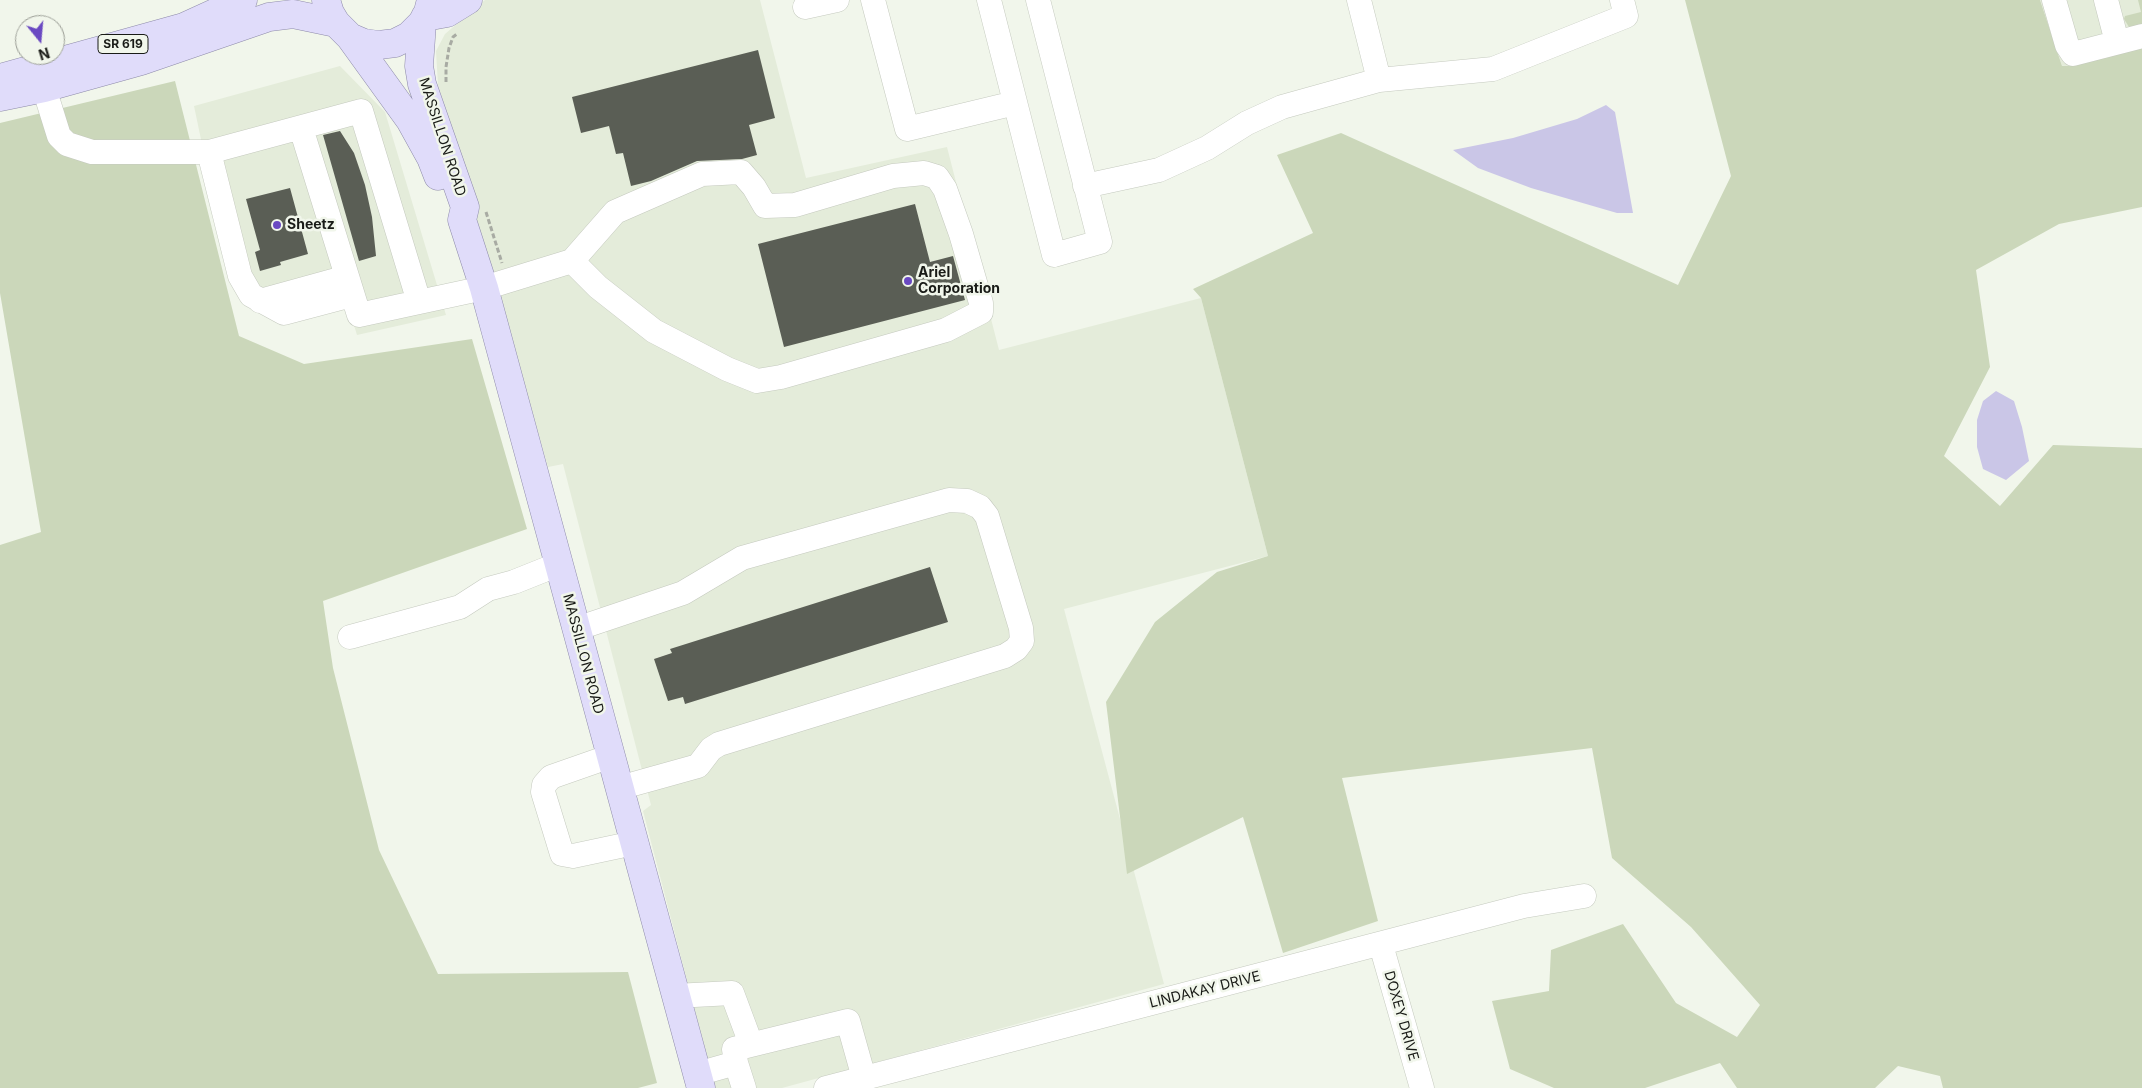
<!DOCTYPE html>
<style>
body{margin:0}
#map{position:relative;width:2142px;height:1088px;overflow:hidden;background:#f1f6eb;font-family:Inter,sans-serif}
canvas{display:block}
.north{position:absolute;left:15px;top:15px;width:50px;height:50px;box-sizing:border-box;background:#f1f6eb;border:1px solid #9b9e96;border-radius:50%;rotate:163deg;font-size:14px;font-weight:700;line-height:20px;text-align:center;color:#191b17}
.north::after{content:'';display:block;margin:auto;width:18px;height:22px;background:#6a49c2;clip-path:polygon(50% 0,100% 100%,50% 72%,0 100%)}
</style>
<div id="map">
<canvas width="2142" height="1088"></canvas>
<div class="north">N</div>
</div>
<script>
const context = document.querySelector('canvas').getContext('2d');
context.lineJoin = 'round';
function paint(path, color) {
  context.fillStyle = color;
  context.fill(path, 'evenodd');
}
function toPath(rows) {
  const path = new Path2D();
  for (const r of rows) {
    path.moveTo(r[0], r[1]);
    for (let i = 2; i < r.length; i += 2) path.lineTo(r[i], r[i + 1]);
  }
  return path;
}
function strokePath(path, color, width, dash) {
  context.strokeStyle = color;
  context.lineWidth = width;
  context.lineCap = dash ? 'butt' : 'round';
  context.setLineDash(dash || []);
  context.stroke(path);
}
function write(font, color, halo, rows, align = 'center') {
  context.font = font + ' Inter,sans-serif';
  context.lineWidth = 5;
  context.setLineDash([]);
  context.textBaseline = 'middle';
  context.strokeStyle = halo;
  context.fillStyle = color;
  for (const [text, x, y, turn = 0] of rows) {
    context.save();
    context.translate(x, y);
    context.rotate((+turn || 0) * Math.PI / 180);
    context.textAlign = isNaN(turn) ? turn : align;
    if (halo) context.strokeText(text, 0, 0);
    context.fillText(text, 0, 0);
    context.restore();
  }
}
paint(toPath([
 [485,0,760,0,806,178,947,147,999,350,1201,298,1268,556,1064,609,1164,984,782,1088,715,1088,643,811,651,805,563,464,548,467,438,85,436,51,445,34],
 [2040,0,2142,0,2142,63,2076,63,2062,66],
 [340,66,385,112,446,315,357,335,337,270,242,298,212,192,194,106]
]), '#e4ecda');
paint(toPath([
 [1685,0,2040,0,2062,66,2076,65,2142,46,2142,207,2059,224,1976,270,1990,367,1944,456,2000,506,2053,445,2142,448,2142,1088,1943,1088,1940,1076,1898,1066,1875,1088,1737,1088,1720,1063,1645,1088,1554,1088,1510,1069,1492,1001,1549,991,1551,950,1623,924,1676,1003,1737,1037,1760,1005,1691,927,1612,858,1592,748,1342,778,1378,921,1283,953,1243,817,1127,874,1106,702,1155,622,1217,572,1268,556,1201,298,1193,289,1313,233,1277,155,1341,133,1678,285,1731,176],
 [2138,0,2142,0,2142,26,2129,27,2124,19,2125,16,2141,12],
 [175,81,239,336,304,364,472,339,527,529,323,601,333,668,379,850,438,974,628,972,657,1083,638,1088,0,1088,0,545,41,532,0,293,0,123]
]), '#cbd7ba');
paint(toPath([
 [1606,105,1615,112,1633,213,1617,213,1531,188,1478,168,1453,150,1513,138,1577,119],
 [1996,391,2014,401,2022,427,2029,461,2006,480,1983,469,1977,447,1977,420,1983,401]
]), '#cac6e7');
paint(toPath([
 [758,50,775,118,749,125,757,155,742,159,697,161,651,181,631,186,623,153,616,154,609,126,581,133,572,97],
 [340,131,354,153,365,185,372,217,376,256,359,261,323,135],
 [290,188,308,254,280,262,281,265,260,271,255,252,260,250,246,199],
 [915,204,930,262,953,256,965,300,784,347,758,244],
 [930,567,948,622,685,704,683,697,668,701,654,659,672,653,670,649]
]), '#5a5e55');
const minor = toPath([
 [873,0,907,129,1015,103],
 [989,0,1054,255,1100,242,1038,0],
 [1359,0,1379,80,1493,69,1626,16,1622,0],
 [2054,0,2067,45,2073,54,2142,36],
 [2106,0,2117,42],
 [805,7,837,0],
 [44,88,59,136,67,144,92,152,209,152,361,111,419,302,484,288,572,261,598,287,654,331,727,369,757,381,781,377,946,330,981,312,981,303,961,234,945,189,937,177,924,173,893,176,795,205,765,206,754,187,741,172,702,174,615,212,572,261],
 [301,128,359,315,419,302],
 [209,152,240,276,251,295,284,313,352,295],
 [1085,186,1159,170,1207,148,1247,123,1282,107,1379,80],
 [260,301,347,277],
 [576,629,683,593,742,558,949,500,967,501,980,507,987,516,1021,628,1022,641,1016,649,1005,656,719,744,711,749,698,766,619,788],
 [350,637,460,607,488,589,514,582,559,564],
 [611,756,551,777,544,785,543,792,562,854,573,856,634,843],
 [1381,945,1422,1088],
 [675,996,732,993,751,1044],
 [736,1063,734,1049,848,1021,864,1078],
 [697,1074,736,1063,744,1088],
 [826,1088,1524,906,1584,896]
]);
const major = toPath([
 [326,0,330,13,336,23,350,37,364,43,379,45,395,43,409,36,422,23,428,12,431,0],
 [425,17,447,13,468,0],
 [422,23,419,66,422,84,465,207,462,220,484,288,701,1088],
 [350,37,410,120,431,158,438,176],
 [0,78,184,27,243,0],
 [0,97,44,88,141,61,269,17,293,14,336,23]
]);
strokePath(minor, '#c5cabf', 25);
strokePath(major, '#8d8aa9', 29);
strokePath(toPath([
 [446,82,446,67,449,48,453,37,457,34],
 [486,212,502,263]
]), '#a8aba3', 3, [5, 2.5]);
strokePath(minor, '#fff', 24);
strokePath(major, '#e0dcfa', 28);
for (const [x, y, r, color] of [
 [277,225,5,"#6a49c2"],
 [908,281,5,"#6a49c2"]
]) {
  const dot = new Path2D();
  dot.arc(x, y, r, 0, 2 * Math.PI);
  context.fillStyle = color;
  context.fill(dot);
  strokePath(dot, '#f1f6eb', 2);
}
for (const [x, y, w] of [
 [123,44,50]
]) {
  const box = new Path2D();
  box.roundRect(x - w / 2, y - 9.5, w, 19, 4);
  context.fillStyle = '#f1f6eb';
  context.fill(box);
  strokePath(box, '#191b17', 1);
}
write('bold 12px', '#191b17', null, [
 ["SR 619",123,44]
]);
write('14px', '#191b17', '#f1f6eb', [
 ["MASSILLON ROAD",442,137,72],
 ["MASSILLON ROAD",583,654,75],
 ["LINDAKAY DRIVE",1205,990,-14],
 ["DOXEY DRIVE",1401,1016,74]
]);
write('bold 14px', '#191b17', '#f1f6eb', [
 ["Sheetz",287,225],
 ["Ariel",918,273],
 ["Corporation",918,289]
], 'left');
</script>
